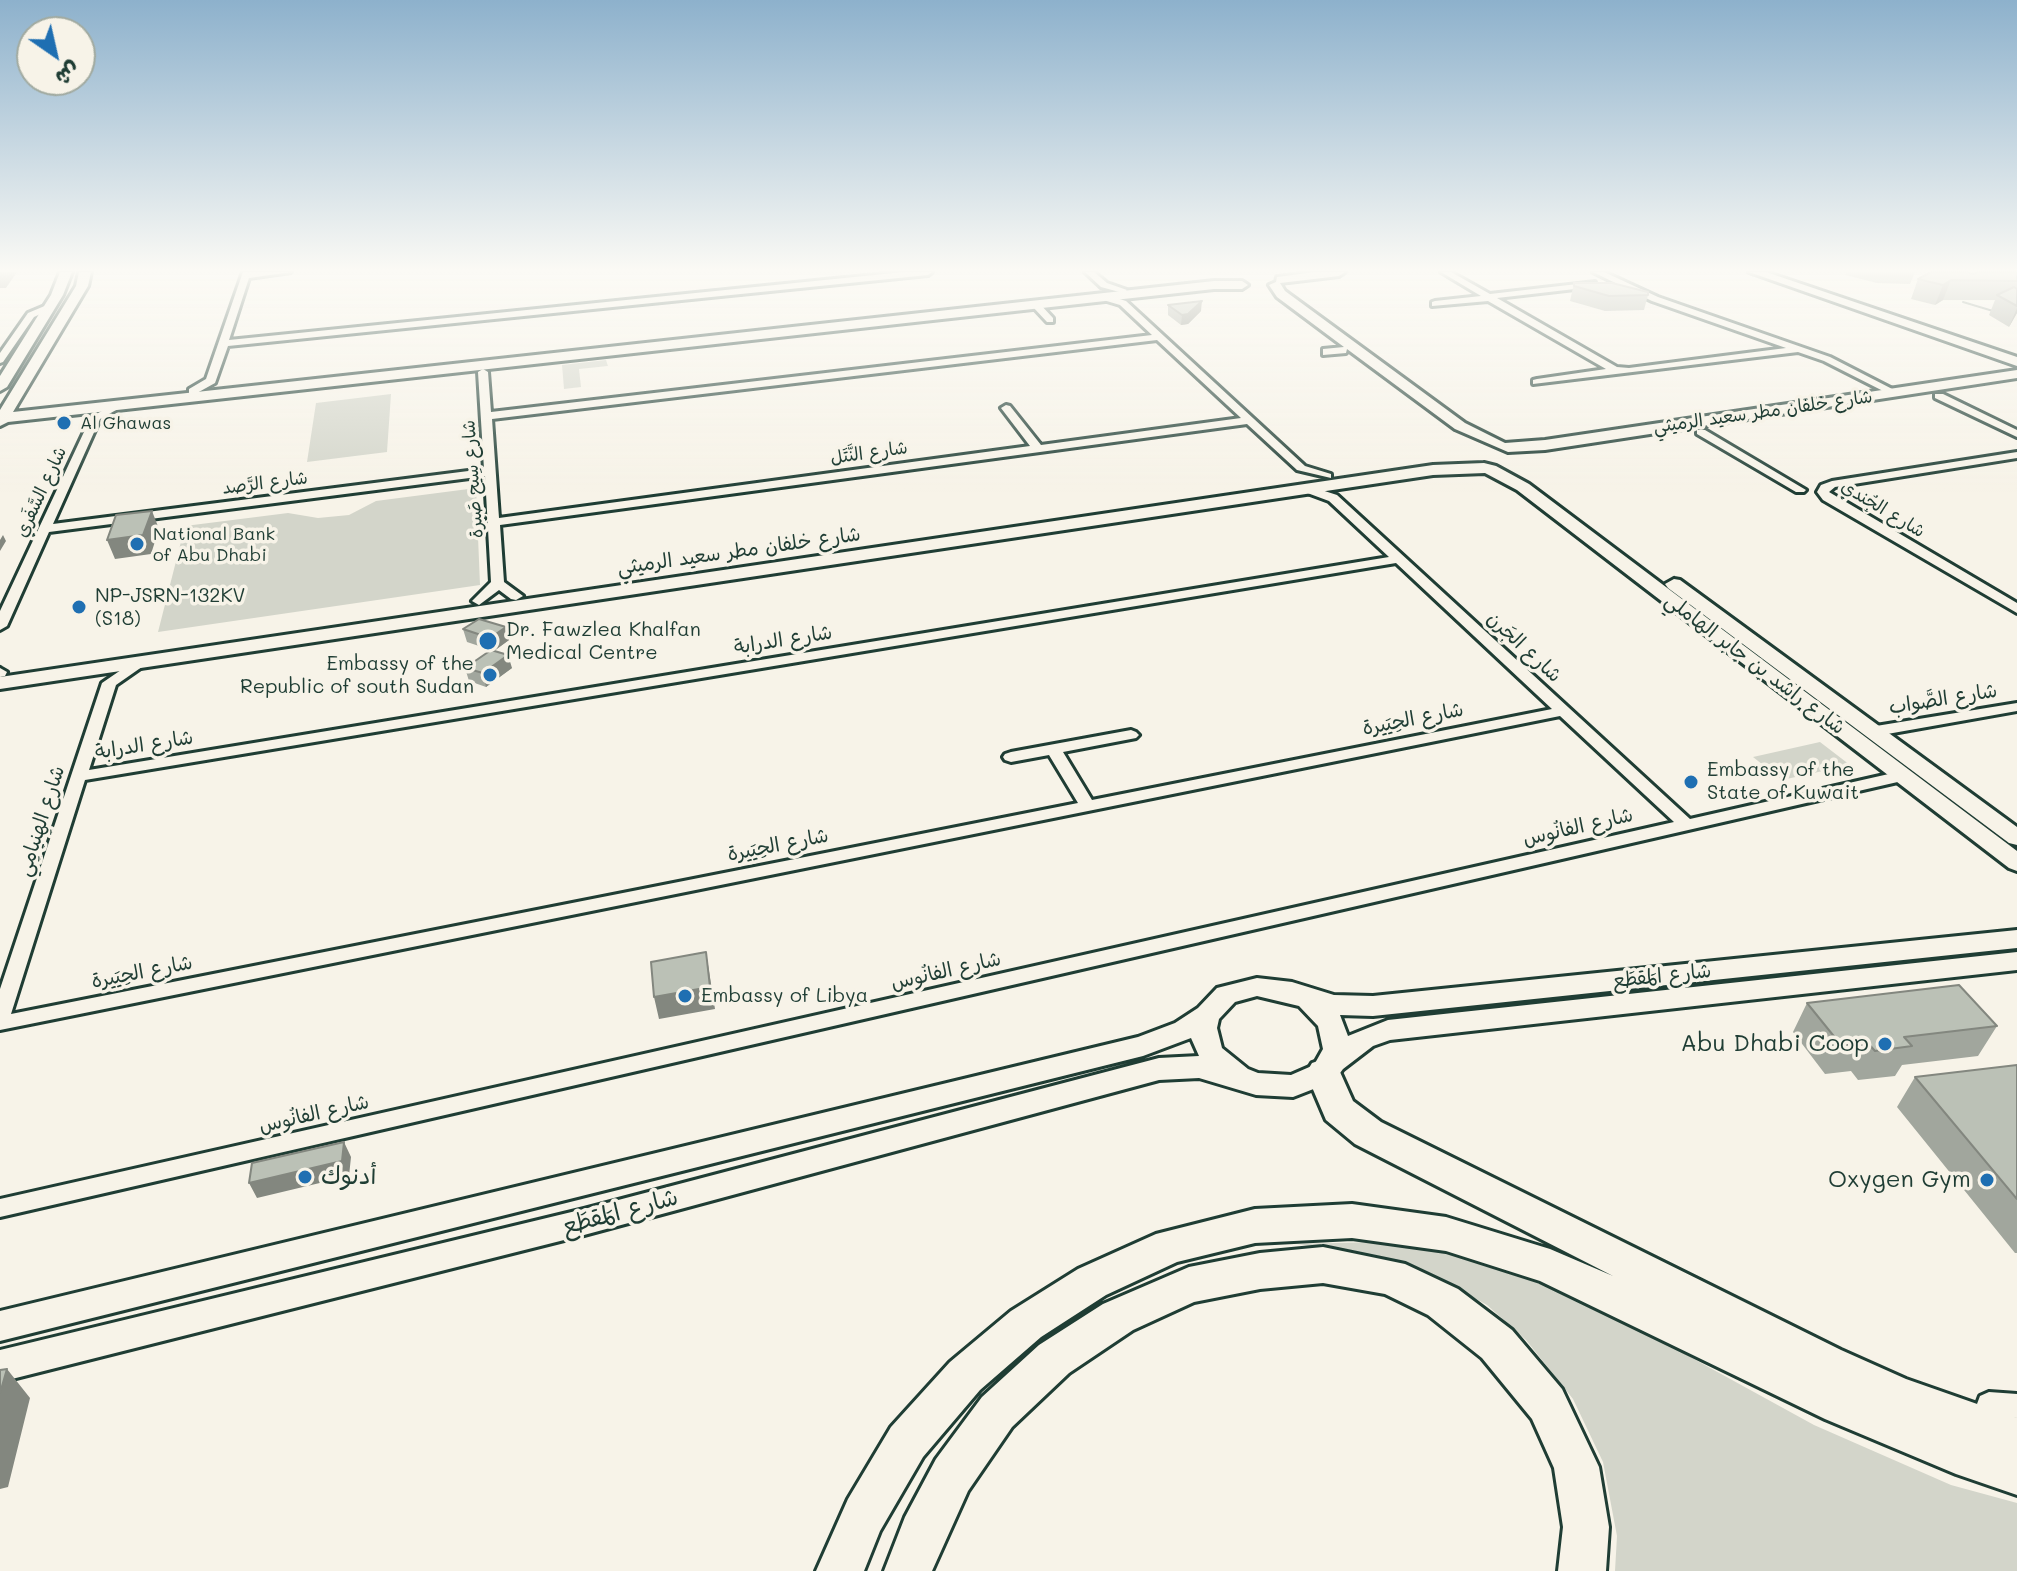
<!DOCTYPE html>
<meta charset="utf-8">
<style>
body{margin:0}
#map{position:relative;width:2017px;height:1571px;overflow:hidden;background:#f7f3e8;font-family:Mali,"Playpen Sans Arabic",sans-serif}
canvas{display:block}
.north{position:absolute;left:16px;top:16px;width:80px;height:80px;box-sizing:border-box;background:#f7f3e8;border:2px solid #a1aaa0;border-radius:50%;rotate:146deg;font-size:22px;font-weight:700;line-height:32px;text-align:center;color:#1f3d34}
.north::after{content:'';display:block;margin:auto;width:28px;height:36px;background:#1f6fb2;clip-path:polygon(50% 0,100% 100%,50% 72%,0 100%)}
</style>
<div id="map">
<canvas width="2017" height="1571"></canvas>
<div class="north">ش</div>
</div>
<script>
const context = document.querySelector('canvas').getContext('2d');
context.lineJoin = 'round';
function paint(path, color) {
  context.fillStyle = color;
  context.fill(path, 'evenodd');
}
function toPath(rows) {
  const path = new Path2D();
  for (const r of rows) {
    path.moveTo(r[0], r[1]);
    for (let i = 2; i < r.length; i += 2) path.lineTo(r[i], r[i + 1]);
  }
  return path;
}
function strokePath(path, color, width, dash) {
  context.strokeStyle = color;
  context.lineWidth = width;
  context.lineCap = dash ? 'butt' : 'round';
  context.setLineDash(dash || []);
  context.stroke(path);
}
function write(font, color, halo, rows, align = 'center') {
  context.font = font + ' Mali,"Playpen Sans Arabic",sans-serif';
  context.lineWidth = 7;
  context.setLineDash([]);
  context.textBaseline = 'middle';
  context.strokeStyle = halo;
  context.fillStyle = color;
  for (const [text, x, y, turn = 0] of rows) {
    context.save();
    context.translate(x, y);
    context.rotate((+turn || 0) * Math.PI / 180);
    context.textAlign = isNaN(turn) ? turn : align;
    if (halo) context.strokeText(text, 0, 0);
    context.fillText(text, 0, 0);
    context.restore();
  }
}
paint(toPath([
 [606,360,608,366,579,369,581,387,564,389,562,365],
 [391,394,387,452,307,462,316,403],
 [476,488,480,585,158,632,185,526,288,513,318,518,349,515,376,501],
 [1820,742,1850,765,1782,780,1753,757],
 [1376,1242,1475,1257,1570,1291,1814,1425,1951,1485,2017,1503,2017,1571,1615,1571,1617,1536,1603,1462,1573,1399,1526,1340,1487,1305,1438,1278,1363,1253,1297,1244]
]), '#d3d5ca');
strokePath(toPath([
 [1963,302,1993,311]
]), '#6f8077', 2);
const street = toPath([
 [243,272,291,272,249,278,229,340,904,272,932,272,928,275,228,346,215,383,197,393,189,393,189,389,206,379,243,272],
 [1085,272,1094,272,1107,283,1127,290,1123,293,1101,287,1085,272],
 [1441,272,1451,272,1490,294,1595,282,1595,286,1592,287,1497,298,1617,367,1629,368,1786,348,1652,301,1593,272,1604,272,1658,297,1830,357,1900,393,1891,395,1824,361,1798,352,1533,384,1533,380,1537,379,1606,369,1488,301,1432,306,1432,302,1435,301,1481,296,1441,272],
 [1103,294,1126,301,1305,466,1331,474,1331,478,1297,470,1247,424,500,525,504,582,523,596,516,600,511,599,499,590,479,605,472,601,491,582,485,476,49,532,7,626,0,630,0,611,91,417,116,403,125,405,100,419,53,524,484,469,478,372,483,369,488,372,491,412,1152,335,1120,305,1100,299,1100,295,1103,294],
 [1157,340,1241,418,1041,445,1010,406,1006,405,1001,408,1030,446,499,518,492,419,1157,340],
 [1033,303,1039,303,1053,318,1053,322,1047,322,1033,307,1033,303],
 [47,305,55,307,34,317,3,362,0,363,0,353,28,313,47,305],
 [1935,394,1943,394,2017,430,2017,437,1935,398,1935,394],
 [1697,430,1705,430,1806,490,1804,492,1796,492,1697,434,1697,430],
 [2017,452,2017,458,1835,487,1829,492,2017,603,2017,613,1823,500,1817,492,1821,485,1832,481,2017,452],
 [1306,485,1337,495,1690,819,1902,771,1910,776,1902,781,0,1217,0,1199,1674,822,1560,716,0,1030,0,989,102,683,137,659,147,659,149,662,116,685,89,770,1389,557,1329,501,1302,491,1302,487,1306,485],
 [1396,563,1552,709,1092,800,1063,752,1136,738,1139,735,1136,732,1131,730,1011,752,1005,754,1003,757,1005,760,1011,762,1049,755,1078,803,11,1014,85,780,1396,563],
 [0,668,7,672,5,676,0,677,0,668],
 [2017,703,2017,711,1876,736,1868,731,1876,726,2017,703],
 [1989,1392,2017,1394,2017,1418,1989,1416,1980,1412,1977,1404,1980,1396,1989,1392]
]);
const secondary = toPath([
 [60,272,72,272,63,295,7,387,0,391,0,376,51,295,60,272],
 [79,272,91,272,88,286,13,412,1214,281,1242,281,1248,285,1242,289,1214,289,8,422,0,426,0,410,76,286,79,272],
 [1315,272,1345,272,1339,276,1280,283,1285,291,1465,423,1505,443,1545,440,2017,370,2017,378,1545,450,1508,452,1455,429,1347,349,1346,353,1323,355,1323,349,1344,347,1277,297,1269,285,1276,282,1277,277,1315,272],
 [1749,272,1766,272,2017,357,2017,366,1749,272],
 [1484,463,1496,466,1529,484,2017,851,2017,871,2009,868,1517,490,1485,473,1433,475,0,689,0,677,1433,465,1484,463],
 [1674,579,1680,580,2017,827,2017,845,2009,843,1668,588,1665,584,1674,579],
 [2017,930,2017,948,1373,1016,1340,1015,1348,1036,1388,1020,2017,952,2017,970,1390,1040,1373,1046,1343,1069,1334,1081,1293,1097,1256,1095,1199,1078,1159,1080,584,1235,0,1382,0,1350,584,1209,1159,1058,1199,1056,1191,1038,1143,1056,0,1341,0,1311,1138,1037,1175,1023,1198,1008,1217,988,1257,978,1292,982,1334,995,1373,996,2017,930],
 [1257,996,1299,1006,1318,1026,1323,1049,1314,1065,1291,1075,1258,1073,1248,1069,1222,1048,1217,1028,1219,1019,1235,1002,1257,996]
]);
const highway = toPath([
 [1324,1059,1336,1063,1353,1101,1381,1122,1841,1350,1906,1379,2017,1418,2017,1495,1956,1474,1825,1419,1540,1281,1446,1251,1352,1238,1255,1243,1177,1262,1106,1295,1041,1337,980,1390,923,1457,880,1531,864,1571,816,1571,848,1499,891,1427,950,1362,1011,1311,1078,1269,1156,1234,1255,1209,1352,1204,1446,1217,1550,1249,1613,1276,1355,1144,1326,1120,1306,1073,1312,1063,1324,1059],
 [1323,1247,1405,1264,1458,1289,1512,1330,1562,1389,1599,1467,1609,1527,1606,1571,1558,1571,1563,1527,1554,1468,1532,1419,1482,1358,1428,1315,1385,1294,1323,1283,1260,1289,1194,1302,1133,1330,1069,1373,1012,1427,968,1491,932,1571,884,1571,905,1517,936,1459,982,1397,1039,1345,1103,1304,1189,1267,1260,1253,1323,1247]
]);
strokePath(street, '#1f3d34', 6);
strokePath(secondary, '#1f3d34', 6);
strokePath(highway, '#1f3d34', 6);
paint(street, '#f7f3e8');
paint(secondary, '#f7f3e8');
paint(highway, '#f7f3e8');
paint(toPath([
 [1846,272,1915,272,1910,284,1877,283,1845,275],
 [2017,272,2017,313,2009,327,1989,315,1995,300,1943,300,1935,305,1911,299,1918,279,1974,274],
 [1574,283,1648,295,1644,310,1605,311,1570,301],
 [1168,305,1201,311,1188,324,1181,325,1168,315],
 [506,627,509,640,494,651,512,668,486,687,469,681,465,668,491,650,467,642,463,629],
 [1807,1003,1997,1026,1978,1056,1902,1065,1895,1076,1858,1080,1851,1071,1825,1074,1793,1032],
 [2017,1065,2017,1253,2015,1253,1897,1107,1915,1077]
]), '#a1a69d');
paint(toPath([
 [0,272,17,272,6,288,0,288],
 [1951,280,1943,300,1935,305,1943,285],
 [1202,301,1201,311,1188,324,1181,325,1182,315],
 [2017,308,2017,313,2009,327],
 [152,511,159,529,151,554,115,559,107,540],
 [3,535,6,541,0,551,0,540],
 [506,627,509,640,494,651,490,638],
 [508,655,512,668,486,687,483,673],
 [706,952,715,1009,659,1019,654,997],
 [344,1142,351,1157,349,1176,257,1198,249,1183],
 [7,1369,30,1398,8,1487,0,1489,0,1393]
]), '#83877f');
const building = toPath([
 [1931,272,1966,272,1974,274,1978,272,2017,272,2017,281,1951,280,1943,285,1918,279,1931,272],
 [1574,283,1612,283,1648,292,1648,295,1609,296,1574,286,1574,283],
 [2014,287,2017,289,2017,306,1997,295,2014,287],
 [1202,301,1188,314,1182,315,1168,305,1202,301],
 [152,511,143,535,107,540,116,515,152,511],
 [479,619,506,627,490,638,463,629,479,619],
 [491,650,508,655,483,673,465,668,491,650],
 [706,952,710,987,654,997,651,962,706,952],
 [1959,985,1997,1026,1904,1037,1912,1046,1875,1051,1867,1042,1841,1045,1807,1003,1959,985],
 [2017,1065,2017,1199,1915,1077,2017,1065],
 [344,1142,342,1161,249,1183,252,1163,344,1142],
 [7,1369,0,1393,0,1370,7,1369]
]);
paint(building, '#bbc1b6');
strokePath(building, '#83877f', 2);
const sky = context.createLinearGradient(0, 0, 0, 492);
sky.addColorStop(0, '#8db1cc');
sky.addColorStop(0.55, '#fbfaf5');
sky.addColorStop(1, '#fbfaf500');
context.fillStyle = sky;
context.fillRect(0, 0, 2017, 492);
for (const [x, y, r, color] of [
 [64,423,8,"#1f6fb2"],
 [137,544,8,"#1f6fb2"],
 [79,607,8,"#1f6fb2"],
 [488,641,10,"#1f6fb2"],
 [490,675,8,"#1f6fb2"],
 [1691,782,8,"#1f6fb2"],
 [685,996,8,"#1f6fb2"],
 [1885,1044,8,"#1f6fb2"],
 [305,1177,8,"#1f6fb2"],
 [1987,1180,8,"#1f6fb2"]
]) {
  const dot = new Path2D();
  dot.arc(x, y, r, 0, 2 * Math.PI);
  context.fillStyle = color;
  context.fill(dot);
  strokePath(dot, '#f7f3e8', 3);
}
write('18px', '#1f3d34', '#f7f3e8', [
 ["شارع خلفان مطر سعيد الرميثي",1763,412,-8],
 ["شارع النَّتَل",869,453,-8],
 ["شارع سِيح صَبرة",473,479,-94],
 ["شارع الرَّصد",265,483,-7],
 ["شارع السَّفَري",41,492,-65],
 ["شارع الجُندي",1883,509,31]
]);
write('18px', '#1f3d34', '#f7f3e8', [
 ["Al Ghawas",80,423],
 ["National Bank",153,534],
 ["of Abu Dhabi",153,555]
], 'left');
write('20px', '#1f3d34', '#f7f3e8', [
 ["شارع خلفان مطر سعيد الرميثي",739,551,-8],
 ["شارع الدرابة",783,640,-9],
 ["شارع الجَرن",1524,647,43],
 ["شارع راشد بن جابر الهاملي",1755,664,37],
 ["شارع الصَّواب",1943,699,-9],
 ["شارع الحِيَيرة",1413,719,-11],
 ["شارع الدرابة",144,745,-9],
 ["شارع الهِنيامِي",41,821,-72],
 ["شارع الفانُوس",1578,827,-13],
 ["شارع الحِيَيرة",778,845,-11],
 ["شارع الفانُوس",946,971,-13],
 ["شارع الحِيَيرة",142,972,-11],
 ["شارع المَقطَع",1662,976,-6],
 ["شارع الفانُوس",314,1114,-13]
]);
write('20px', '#1f3d34', '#f7f3e8', [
 ["NP-JSRN-132KV",95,596],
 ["(S18)",95,619],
 ["Dr. Fawzlea Khalfan",506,630],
 ["Medical Centre",506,653],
 ["Embassy of the",474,664,"right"],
 ["Republic of south Sudan",474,687,"right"],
 ["Embassy of the",1707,770],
 ["State of Kuwait",1707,793],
 ["Embassy of Libya",701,996]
], 'left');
write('24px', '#1f3d34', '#f7f3e8', [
 ["Abu Dhabi Coop",1869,1044],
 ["أدنوك",321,1177,"left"],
 ["Oxygen Gym",1971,1180]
], 'right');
write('24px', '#1f3d34', '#f7f3e8', [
 ["شارع المَقطَع",620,1212,-15]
]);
</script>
